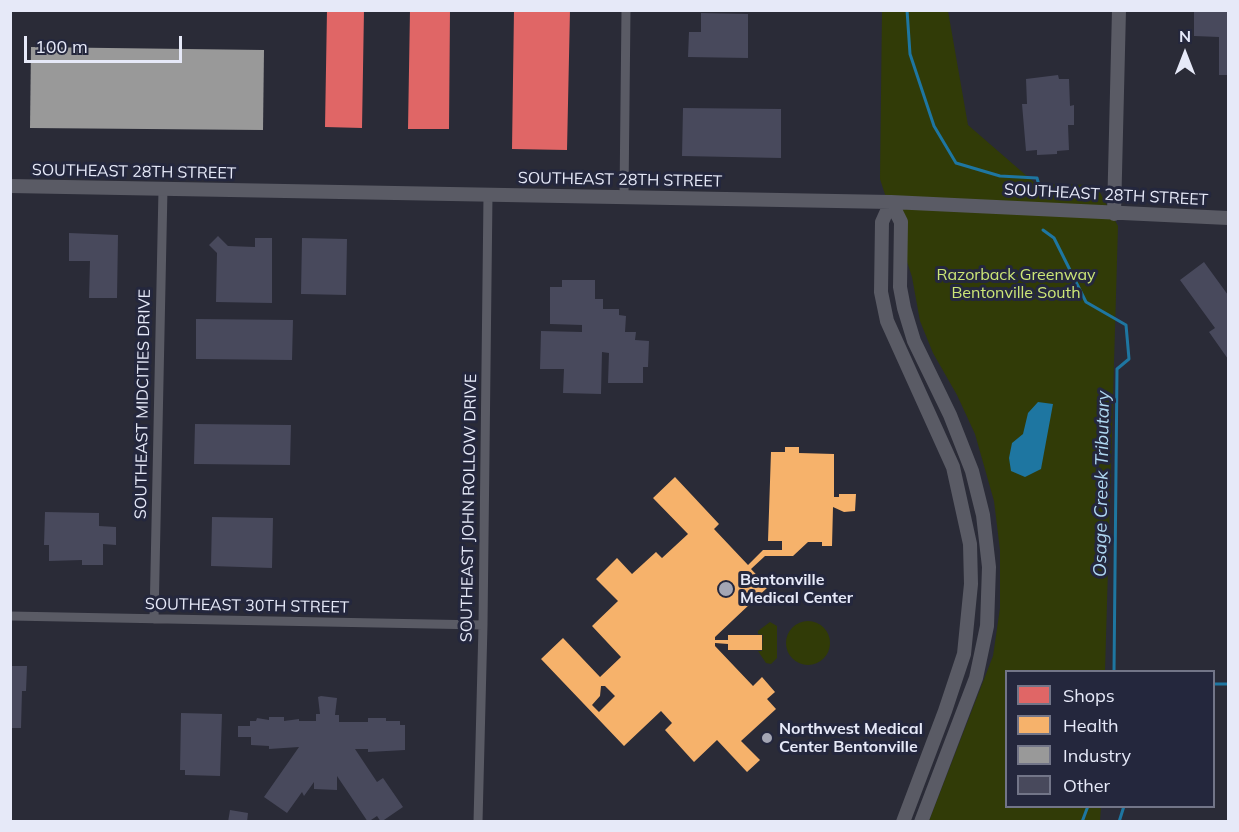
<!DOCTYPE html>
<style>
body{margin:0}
#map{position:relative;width:1239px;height:832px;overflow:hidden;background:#2a2b37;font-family:Mulish,sans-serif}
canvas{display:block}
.frame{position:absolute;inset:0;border:12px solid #e6e9f8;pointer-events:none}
.legend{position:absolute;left:1005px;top:670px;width:210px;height:138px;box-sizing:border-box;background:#24273d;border:2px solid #727588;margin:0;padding:8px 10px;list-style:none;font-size:18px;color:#e6e9f8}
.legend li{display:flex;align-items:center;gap:12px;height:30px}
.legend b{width:30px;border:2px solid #727588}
.north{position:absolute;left:1155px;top:24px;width:60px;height:60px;-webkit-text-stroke:4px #24273d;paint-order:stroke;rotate:0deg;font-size:16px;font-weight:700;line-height:24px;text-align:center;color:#e6e9f8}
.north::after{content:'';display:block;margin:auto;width:21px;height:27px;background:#e6e9f8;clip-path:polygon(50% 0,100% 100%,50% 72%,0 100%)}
.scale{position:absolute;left:24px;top:36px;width:158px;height:27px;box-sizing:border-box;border:3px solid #e6e9f8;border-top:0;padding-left:8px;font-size:18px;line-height:21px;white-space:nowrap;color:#e6e9f8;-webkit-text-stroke:4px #24273d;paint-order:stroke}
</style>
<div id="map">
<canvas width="1239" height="832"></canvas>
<div class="frame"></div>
<ul class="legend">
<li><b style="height:16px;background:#e06666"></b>Shops</li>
<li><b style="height:16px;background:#f6b26b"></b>Health</li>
<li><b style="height:16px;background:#999"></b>Industry</li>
<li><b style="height:16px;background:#48495c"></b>Other</li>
</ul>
<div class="north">N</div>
<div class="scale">100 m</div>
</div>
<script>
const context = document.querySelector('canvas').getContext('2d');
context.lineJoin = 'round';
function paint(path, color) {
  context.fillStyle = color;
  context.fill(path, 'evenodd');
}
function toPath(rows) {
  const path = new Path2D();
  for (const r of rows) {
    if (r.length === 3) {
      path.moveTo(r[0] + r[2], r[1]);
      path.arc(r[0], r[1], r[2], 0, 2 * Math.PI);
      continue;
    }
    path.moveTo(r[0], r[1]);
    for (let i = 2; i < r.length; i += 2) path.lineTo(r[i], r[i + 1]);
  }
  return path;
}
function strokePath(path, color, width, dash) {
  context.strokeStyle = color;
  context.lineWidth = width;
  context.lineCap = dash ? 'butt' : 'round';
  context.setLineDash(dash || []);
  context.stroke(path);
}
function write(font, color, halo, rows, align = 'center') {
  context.font = font + ' Mulish,sans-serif';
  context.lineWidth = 6;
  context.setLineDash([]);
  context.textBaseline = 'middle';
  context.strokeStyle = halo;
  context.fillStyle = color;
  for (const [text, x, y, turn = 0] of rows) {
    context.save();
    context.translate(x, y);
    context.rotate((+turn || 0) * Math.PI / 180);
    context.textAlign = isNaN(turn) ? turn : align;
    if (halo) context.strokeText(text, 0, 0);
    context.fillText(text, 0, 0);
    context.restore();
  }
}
paint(toPath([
 [882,11,948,11,968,125,1036,184,1096,185,1118,226,1105,671,1006,672,1006,806,1101,807,1100,821,929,821,993,656,1000,608,1000,550,994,501,975,434,957,395,933,353,920,321,912,277,880,179],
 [808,643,22],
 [770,622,777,626,777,658,771,664,766,663,758,651,762,651,763,635,758,634,758,631]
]), '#313b07');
paint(toPath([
 [1038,402,1053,404,1041,469,1025,477,1011,471,1009,458,1012,443,1023,434,1028,413]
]), '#1e76a1');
paint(toPath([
 [327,10,364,10,362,128,325,127],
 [410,10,450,10,449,129,408,129],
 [514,10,570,10,567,150,512,149]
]), '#e06666');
paint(toPath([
 [785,447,799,447,799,453,834,454,834,497,839,497,839,494,856,494,855,511,844,512,833,507,832,546,822,546,822,542,808,542,793,556,765,556,751,569,768,587,715,637,715,640,728,640,728,635,762,635,762,650,728,650,728,644,715,643,715,646,753,686,762,677,775,692,767,699,776,709,741,741,760,760,747,772,717,740,694,762,665,730,672,723,661,711,624,746,541,659,563,638,600,677,621,657,592,626,618,601,596,579,617,558,632,574,656,552,662,558,688,534,653,498,675,477,719,524,714,529,748,565,763,550,782,550,782,541,768,541,771,452,785,452],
 [601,686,605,686,615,696,599,712,592,705,600,696]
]), '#f6b26b');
paint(toPath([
 [31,47,264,50,263,130,30,128]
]), '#999');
strokePath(toPath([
 [907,10,910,54,934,126,956,163,1000,176,1037,178,1040,189],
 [1043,230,1054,238,1086,302,1126,325,1129,359,1117,369,1114,672],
 [1214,684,1228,684],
 [1082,822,1088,806],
 [1119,822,1124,806]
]), '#1e76a1', 3);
paint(toPath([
 [1194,10,1228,10,1228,75,1219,75,1219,37,1194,36],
 [701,13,748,14,748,58,688,57,689,32,701,32],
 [1058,75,1059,79,1069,79,1070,106,1074,105,1074,125,1068,125,1069,150,1057,151,1057,154,1037,155,1037,150,1026,151,1022,104,1027,104,1026,79],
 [683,108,781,109,781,158,682,156],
 [69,233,118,235,117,298,89,298,90,261,69,261],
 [218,236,228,246,255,247,255,238,272,238,272,303,216,302,217,253,209,245],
 [302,238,347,239,346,295,301,294],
 [1204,262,1228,295,1228,359,1209,332,1215,328,1180,280],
 [562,280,595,280,595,299,603,299,603,309,619,309,619,315,626,316,625,332,636,332,635,340,649,341,648,367,643,367,643,383,608,383,609,353,602,352,601,394,563,393,564,369,540,369,541,331,582,332,582,325,550,324,550,287,562,287],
 [196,319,293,320,292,360,196,359],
 [195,424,291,425,290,465,194,464],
 [45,512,99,513,99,526,116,527,116,545,103,544,103,565,82,565,82,560,49,561,49,545,44,545],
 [212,517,273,518,272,568,211,566],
 [11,666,27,666,26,691,22,691,21,728,10,728],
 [321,696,337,698,335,715,339,715,339,722,368,722,368,718,386,718,386,721,400,721,400,725,405,725,405,750,368,752,368,749,355,749,377,782,383,778,403,807,381,822,377,816,368,822,337,776,337,790,314,789,314,782,304,796,302,792,287,813,264,797,299,747,269,749,269,746,251,745,251,737,238,737,238,726,250,726,250,721,256,721,257,718,269,720,269,717,284,717,284,721,299,719,299,721,316,721,316,714,320,714,318,697],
 [181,713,222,714,220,776,185,775,185,770,180,770],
 [230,810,248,813,247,822,228,822]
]), '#48495c');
strokePath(toPath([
 [624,196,626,10],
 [10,616,483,625],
 [154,619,163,189],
 [478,822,483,625,488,195]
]), '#5a5b65', 9);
strokePath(toPath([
 [10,186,891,202,1228,218],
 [891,202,882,222,881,292,887,321,953,467,970,544,971,584,964,654,945,711,903,822],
 [891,202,901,222,900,287,904,308,914,341,950,415,972,471,983,515,989,567,987,626,976,678,921,822],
 [1114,214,1119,10]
]), '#5a5b65', 14);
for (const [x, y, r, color] of [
 [726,589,8,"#a4a6b4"],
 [767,738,6,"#a4a6b4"]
]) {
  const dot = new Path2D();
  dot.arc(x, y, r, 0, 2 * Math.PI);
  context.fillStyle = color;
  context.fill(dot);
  strokePath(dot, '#24273d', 2);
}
write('16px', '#e6e9f8', '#24273d', [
 ["SOUTHEAST 28TH STREET",134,172,1],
 ["SOUTHEAST 28TH STREET",620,180,1],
 ["SOUTHEAST 28TH STREET",1106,195,3],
 ["SOUTHEAST MIDCITIES DRIVE",143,404,-89],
 ["SOUTHEAST JOHN ROLLOW DRIVE",469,508,-89],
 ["SOUTHEAST 30TH STREET",247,606,1]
]);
write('16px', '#cce677', '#24273d', [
 ["Razorback Greenway",1016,275],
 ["Bentonville South",1016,293]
]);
write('bold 16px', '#e6e9f8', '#24273d', [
 ["Bentonville",740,580],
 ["Medical Center",740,598],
 ["Northwest Medical",779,729],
 ["Center Bentonville",779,747]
], 'left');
write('italic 18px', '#b0d9f3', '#24273d', [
 ["Osage Creek Tributary",1102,484,-89]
]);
</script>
